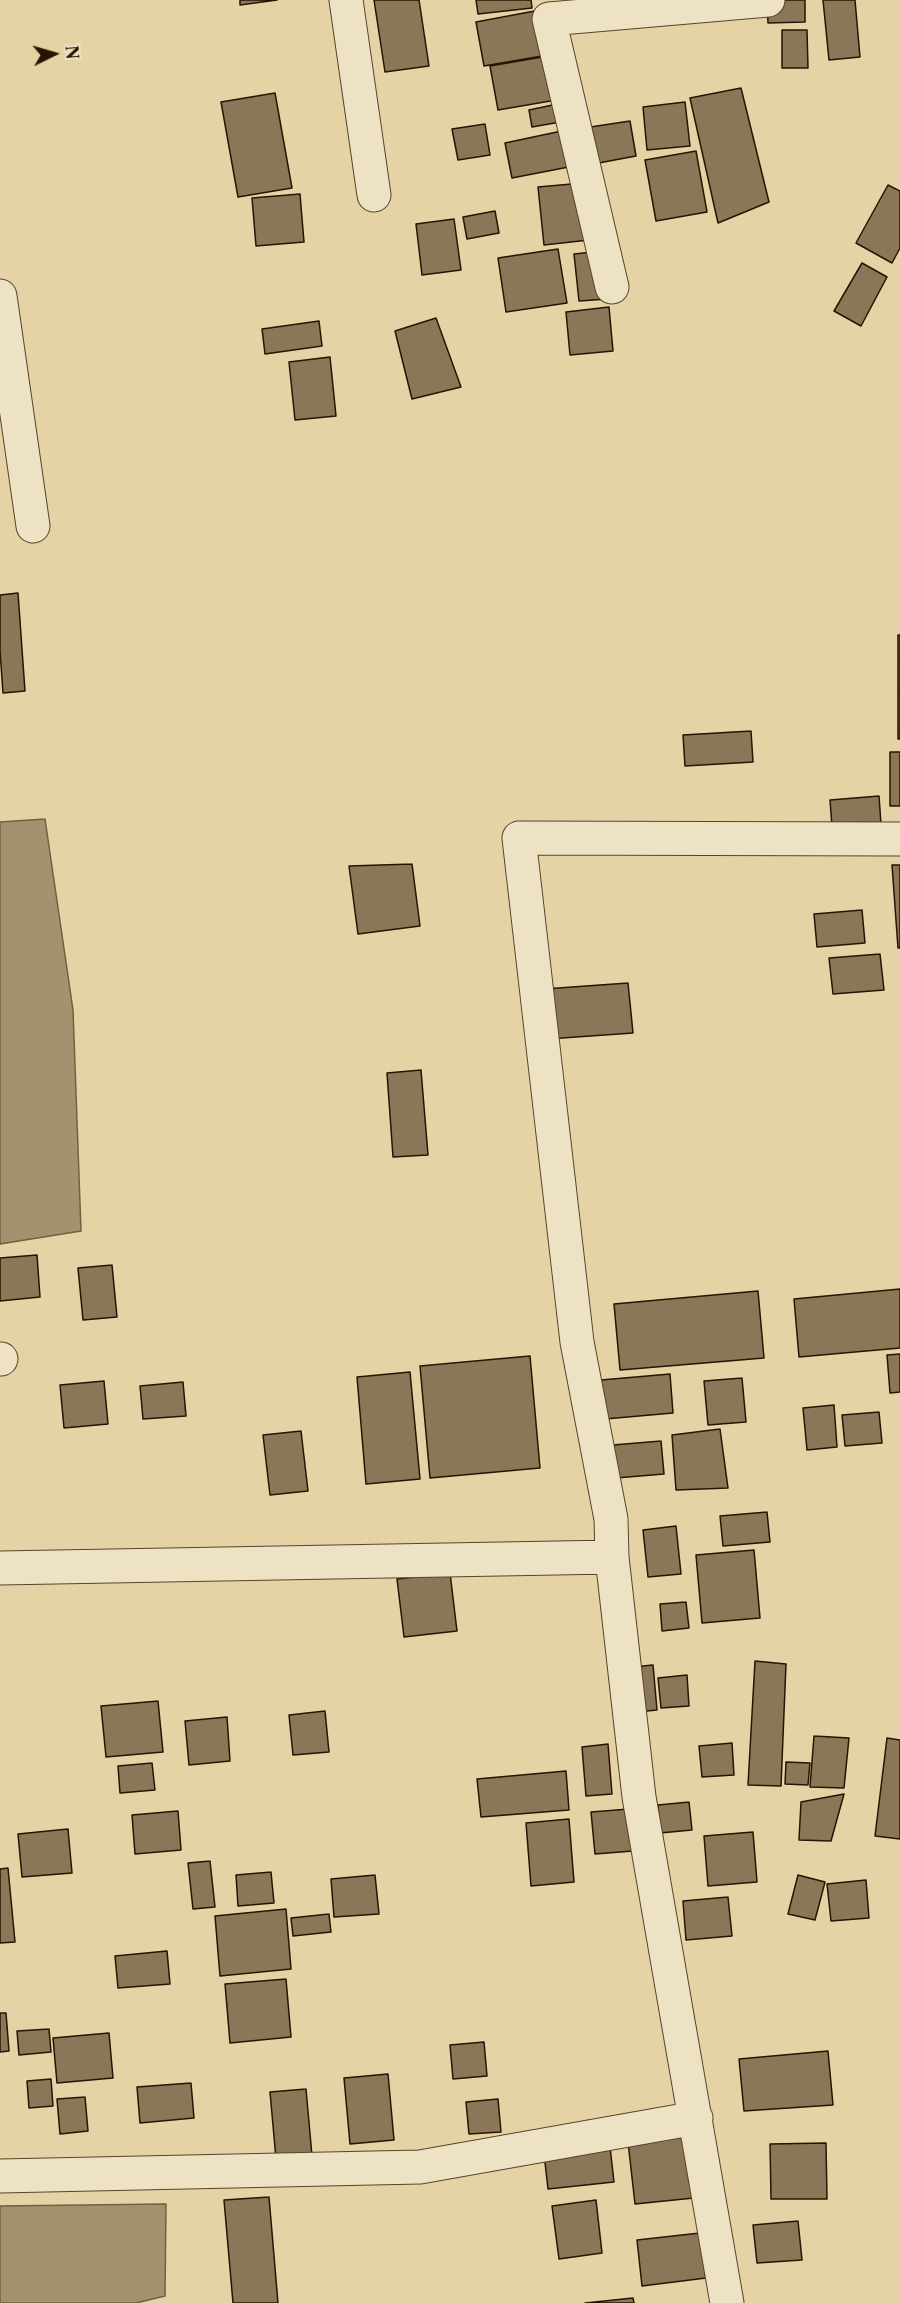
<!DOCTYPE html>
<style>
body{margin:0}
#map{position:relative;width:900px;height:2303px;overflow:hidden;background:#e5d3a6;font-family:"Libre Caslon Text",serif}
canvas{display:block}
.north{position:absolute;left:24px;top:24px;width:60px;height:60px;-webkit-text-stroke:4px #eee2c5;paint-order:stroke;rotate:85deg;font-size:16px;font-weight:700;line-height:24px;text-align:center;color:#271402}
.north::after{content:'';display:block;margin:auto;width:21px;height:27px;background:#271402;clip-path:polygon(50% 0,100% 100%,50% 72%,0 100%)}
</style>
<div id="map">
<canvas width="900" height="2303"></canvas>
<div class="north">N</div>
</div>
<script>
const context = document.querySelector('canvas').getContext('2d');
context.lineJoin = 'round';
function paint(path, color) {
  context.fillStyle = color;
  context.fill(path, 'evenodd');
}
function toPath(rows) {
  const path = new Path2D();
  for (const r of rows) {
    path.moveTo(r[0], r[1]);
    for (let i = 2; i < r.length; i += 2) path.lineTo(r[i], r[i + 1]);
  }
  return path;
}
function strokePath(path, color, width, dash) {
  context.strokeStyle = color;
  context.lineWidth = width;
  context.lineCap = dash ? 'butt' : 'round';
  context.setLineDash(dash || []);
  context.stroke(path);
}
const water = toPath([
 [45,819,73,1010,81,1231,0,1244,0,822,45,819],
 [166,2204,165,2296,136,2303,0,2303,0,2206,166,2204]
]);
paint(water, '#a4926e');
strokePath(water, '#726043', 1.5);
const building = toPath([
 [240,0,277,0,240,5,240,0],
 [374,0,419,0,429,66,385,72,374,0],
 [476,0,531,0,532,8,478,14,476,0],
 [767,0,805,0,805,22,768,23,767,0],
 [823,0,855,0,860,57,829,60,823,0],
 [540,10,548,55,484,66,476,22,540,10],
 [782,30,807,30,808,68,782,68,782,30],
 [554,55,562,99,498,110,490,66,554,55],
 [741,88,769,202,718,223,690,98,741,88],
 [275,93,292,188,238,197,221,102,275,93],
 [685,102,690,146,647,150,643,107,685,102],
 [562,103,566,121,532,127,529,110,562,103],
 [630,121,636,156,588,165,584,128,630,121],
 [485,124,490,155,458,160,452,129,485,124],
 [571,129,579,165,512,178,505,143,571,129],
 [696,151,707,212,656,221,645,160,696,151],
 [583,183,589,240,544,245,538,187,583,183],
 [888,185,900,191,900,248,892,263,856,243,888,185],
 [300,194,304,242,256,246,252,198,300,194],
 [495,211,499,233,467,239,463,217,495,211],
 [454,219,461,270,422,275,416,224,454,219],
 [558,249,567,303,506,312,498,258,558,249],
 [602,251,608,299,579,301,574,254,602,251],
 [862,263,887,277,861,326,834,311,862,263],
 [609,307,613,351,570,355,566,312,609,307],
 [436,318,461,387,412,399,395,331,436,318],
 [319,321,322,346,265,354,262,329,319,321],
 [330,357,336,416,295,420,289,362,330,357],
 [18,593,25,691,3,693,0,651,0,595,18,593],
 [898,635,900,635,900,739,898,739,898,635],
 [751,731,753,762,685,766,683,735,751,731],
 [890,752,900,752,900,806,890,806,890,752],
 [879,796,881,824,832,827,830,800,879,796],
 [412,864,420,926,358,934,349,866,412,864],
 [892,865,900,865,900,948,898,948,892,865],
 [862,910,865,943,817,947,814,914,862,910],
 [880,954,884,990,833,994,829,958,880,954],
 [628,983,633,1033,548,1039,544,989,628,983],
 [421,1070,428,1155,393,1157,387,1073,421,1070],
 [37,1255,40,1297,0,1301,0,1258,37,1255],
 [112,1265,117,1317,83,1320,78,1268,112,1265],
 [900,1289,900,1348,799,1357,794,1299,900,1289],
 [758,1291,764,1358,620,1370,614,1304,758,1291],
 [900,1354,900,1392,890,1393,887,1355,900,1354],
 [530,1356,540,1468,430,1478,420,1366,530,1356],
 [410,1372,420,1479,366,1484,357,1377,410,1372],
 [670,1374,673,1413,605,1419,601,1380,670,1374],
 [742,1378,746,1422,708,1425,704,1381,742,1378],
 [104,1381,108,1424,64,1428,60,1385,104,1381],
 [183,1382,186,1416,143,1419,140,1386,183,1382],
 [834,1405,837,1447,807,1450,803,1408,834,1405],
 [879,1412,882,1443,845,1446,842,1415,879,1412],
 [720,1429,728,1488,676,1490,672,1435,720,1429],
 [301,1431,308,1491,270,1495,263,1435,301,1431],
 [661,1441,664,1474,616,1478,613,1445,661,1441],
 [767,1512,770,1542,723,1546,720,1516,767,1512],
 [676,1526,681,1574,648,1577,643,1530,676,1526],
 [754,1550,760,1618,702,1623,696,1555,754,1550],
 [450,1573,457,1631,404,1637,397,1579,450,1573],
 [686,1602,689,1628,662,1631,660,1604,686,1602],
 [755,1661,786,1664,781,1786,748,1785,755,1661],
 [653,1665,657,1710,637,1712,633,1667,653,1665],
 [687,1675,689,1706,661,1708,658,1678,687,1675],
 [158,1701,163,1752,106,1757,101,1706,158,1701],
 [325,1711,329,1752,293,1755,289,1715,325,1711],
 [227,1717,230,1761,189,1765,185,1721,227,1717],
 [814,1736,849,1738,844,1788,810,1787,814,1736],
 [887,1738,900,1740,900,1839,875,1836,887,1738],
 [732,1743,734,1775,702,1777,699,1746,732,1743],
 [608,1744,612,1794,586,1796,582,1747,608,1744],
 [786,1762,810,1763,808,1785,785,1784,786,1762],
 [152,1763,155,1790,120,1793,118,1766,152,1763],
 [566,1771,569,1810,481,1817,477,1779,566,1771],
 [844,1794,831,1841,799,1840,801,1802,844,1794],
 [689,1802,692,1830,660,1833,658,1805,689,1802],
 [629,1809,633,1851,595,1854,591,1812,629,1809],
 [178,1811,181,1850,135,1854,132,1815,178,1811],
 [569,1819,574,1882,531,1886,526,1823,569,1819],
 [68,1829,72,1873,22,1877,18,1834,68,1829],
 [753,1832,757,1882,708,1886,704,1836,753,1832],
 [210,1861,215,1907,193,1909,188,1863,210,1861],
 [8,1868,15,1942,0,1943,0,1869,8,1868],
 [271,1872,274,1903,238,1906,236,1875,271,1872],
 [375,1875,379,1914,334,1917,331,1879,375,1875],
 [798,1875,825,1882,815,1920,788,1914,798,1875],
 [866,1880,869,1918,831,1921,827,1884,866,1880],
 [728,1897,732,1936,686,1940,683,1901,728,1897],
 [286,1909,291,1969,220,1976,215,1916,286,1909],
 [329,1914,331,1932,293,1936,291,1918,329,1914],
 [167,1951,170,1984,118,1988,115,1956,167,1951],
 [286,1979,291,2037,230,2043,225,1984,286,1979],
 [0,2013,6,2013,9,2051,0,2052,0,2013],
 [49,2029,51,2052,19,2055,17,2031,49,2029],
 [109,2033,113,2078,57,2083,53,2038,109,2033],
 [484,2042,487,2076,453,2079,450,2045,484,2042],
 [828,2051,833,2105,744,2111,739,2059,828,2051],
 [388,2074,394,2140,350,2144,344,2078,388,2074],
 [51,2079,53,2106,29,2108,27,2081,51,2079],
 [191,2083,194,2118,140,2123,137,2087,191,2083],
 [306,2089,312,2156,276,2159,270,2092,306,2089],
 [85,2097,88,2131,60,2134,57,2099,85,2097],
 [498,2099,501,2132,469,2134,466,2102,498,2099],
 [687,2135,694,2198,635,2204,628,2142,687,2135],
 [609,2138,614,2182,548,2189,543,2145,609,2138],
 [826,2143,827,2199,771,2199,770,2144,826,2143],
 [269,2197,278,2303,233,2303,224,2200,269,2197],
 [596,2200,602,2253,559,2259,552,2206,596,2200],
 [798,2221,802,2260,757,2263,753,2225,798,2221],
 [700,2233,706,2278,642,2286,637,2240,700,2233],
 [633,2298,634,2303,585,2303,633,2298]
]);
paint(building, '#8a7757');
strokePath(building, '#271402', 1.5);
const minor = toPath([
 [346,0,374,195],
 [612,287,549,19,768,0],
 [0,296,33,526],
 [0,1359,1,1359],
 [0,1568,612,1557],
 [0,2176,420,2167,696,2118],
 [727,2303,639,1797,612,1557,611,1519,577,1342,519,838,900,839]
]);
strokePath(minor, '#56442b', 35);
strokePath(minor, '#eee2c5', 33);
</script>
